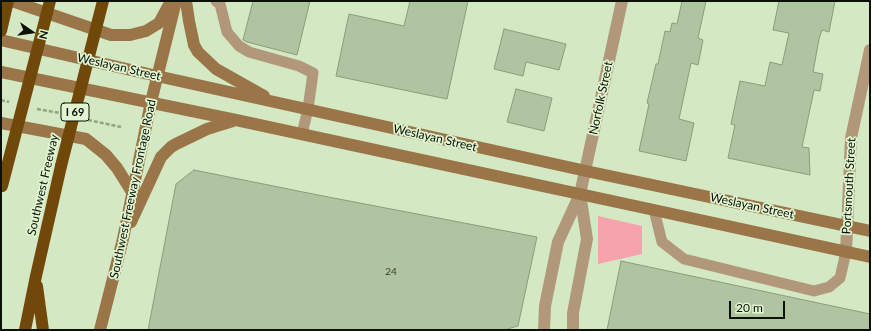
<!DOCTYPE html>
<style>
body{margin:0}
#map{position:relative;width:871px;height:331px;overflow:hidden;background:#d3e8c3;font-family:Lato,sans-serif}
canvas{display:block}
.frame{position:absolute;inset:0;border:2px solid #0b1106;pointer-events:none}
.north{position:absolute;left:12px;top:12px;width:40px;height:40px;-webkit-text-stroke:3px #e0f5d0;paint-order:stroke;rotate:103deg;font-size:11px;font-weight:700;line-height:16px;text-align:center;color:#0b1106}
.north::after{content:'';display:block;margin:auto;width:14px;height:18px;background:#0b1106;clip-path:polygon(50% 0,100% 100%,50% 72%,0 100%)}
.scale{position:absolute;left:729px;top:301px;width:56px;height:18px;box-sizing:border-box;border:2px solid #0b1106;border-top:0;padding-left:5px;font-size:12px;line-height:14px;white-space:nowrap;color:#0b1106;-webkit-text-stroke:3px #e0f5d0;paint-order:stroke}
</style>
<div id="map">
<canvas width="871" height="331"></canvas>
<div class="frame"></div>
<div class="north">N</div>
<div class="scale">20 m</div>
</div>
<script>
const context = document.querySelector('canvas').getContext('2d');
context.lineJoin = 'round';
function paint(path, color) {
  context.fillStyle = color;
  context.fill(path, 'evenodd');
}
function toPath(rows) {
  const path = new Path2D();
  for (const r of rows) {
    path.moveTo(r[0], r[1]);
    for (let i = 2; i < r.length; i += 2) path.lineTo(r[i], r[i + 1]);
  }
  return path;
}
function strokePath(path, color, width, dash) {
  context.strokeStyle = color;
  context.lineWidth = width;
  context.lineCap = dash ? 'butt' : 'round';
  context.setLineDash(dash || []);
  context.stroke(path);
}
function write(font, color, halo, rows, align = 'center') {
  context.font = font + ' Lato,sans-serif';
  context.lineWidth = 3.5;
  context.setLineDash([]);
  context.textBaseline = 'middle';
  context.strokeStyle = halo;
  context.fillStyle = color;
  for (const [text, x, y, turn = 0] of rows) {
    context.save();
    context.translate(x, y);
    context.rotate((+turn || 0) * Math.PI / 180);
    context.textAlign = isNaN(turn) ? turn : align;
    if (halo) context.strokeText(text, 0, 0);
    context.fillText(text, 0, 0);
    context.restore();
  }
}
paint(toPath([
 [598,216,642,226,642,254,598,264]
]), '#f6a3ad');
const building = toPath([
 [253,1,310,1,297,55,247,42,243,40,253,1],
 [410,1,468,1,447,99,336,76,349,14,404,26,410,1],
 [682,1,706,1,698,38,703,40,698,65,691,63,679,119,694,123,686,161,639,151,649,104,647,103,656,64,658,64,665,31,670,32,672,23,677,24,682,1],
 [779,1,835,1,829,32,822,30,819,39,813,72,823,74,820,91,814,90,802,147,809,148,810,175,728,158,735,125,731,124,740,81,765,86,770,62,782,65,789,33,773,30,779,1],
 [504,29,566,44,559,70,526,62,523,76,494,69,504,29],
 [516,89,552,98,544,131,507,122,516,89],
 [194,170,318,195,537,237,518,326,504,330,148,330,176,184,194,170],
 [621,261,870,314,870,330,607,330,621,261]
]);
paint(building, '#b0c4a1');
strokePath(building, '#8a9d7b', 1);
strokePath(toPath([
 [1,100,9,102],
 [37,109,60,113],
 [88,120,121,127]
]), '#93a386', 2.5, [4, 2]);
strokePath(toPath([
 [216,1,220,4,227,32,239,46,249,52,299,66,313,73,308,109,302,134],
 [654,210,662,242,684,259,814,291,829,287,840,278,846,252]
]), '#b1987b', 11);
strokePath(toPath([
 [846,252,851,138,870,50],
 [544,330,545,306,558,242,580,194,622,1],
 [573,330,573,313,587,239,580,194]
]), '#b1987b', 12);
strokePath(toPath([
 [12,1,111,35,130,35,146,31,159,23,171,1],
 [186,1,189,21,194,45,198,52,216,69,264,96],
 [1,40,157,76,586,171,870,231],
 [1,72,236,120,654,210,870,257],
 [1,123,86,139,106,155,117,168,132,192],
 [131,222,161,157,171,147,176,144,207,129,233,121],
 [100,330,123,239,151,102,176,1]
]), '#997548', 12);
strokePath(toPath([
 [37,286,43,330],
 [25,330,36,276,61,166]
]), '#704809', 12);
strokePath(toPath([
 [1,31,8,1],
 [61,166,103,1],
 [2,186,50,1]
]), '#704809', 12);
write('10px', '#343e2d', null, [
 ["24",391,272]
]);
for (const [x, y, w] of [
 [75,112,28]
]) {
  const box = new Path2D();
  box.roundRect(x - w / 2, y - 9, w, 18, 3);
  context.fillStyle = '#e0f5d0';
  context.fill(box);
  strokePath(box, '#0b1106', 1);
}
write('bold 11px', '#0b1106', null, [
 ["I 69",75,112]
]);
write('12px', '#0b1106', '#e0f5d0', [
 ["Weslayan Street",119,67,13],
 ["Norfolk Street",601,98,-78],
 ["Weslayan Street",435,138,13],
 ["Southwest Freeway",43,185,-77],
 ["Portsmouth Street",849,186,-87],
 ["Southwest Freeway Frontage Road",133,189,-78],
 ["Weslayan Street",752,206,12]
]);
</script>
